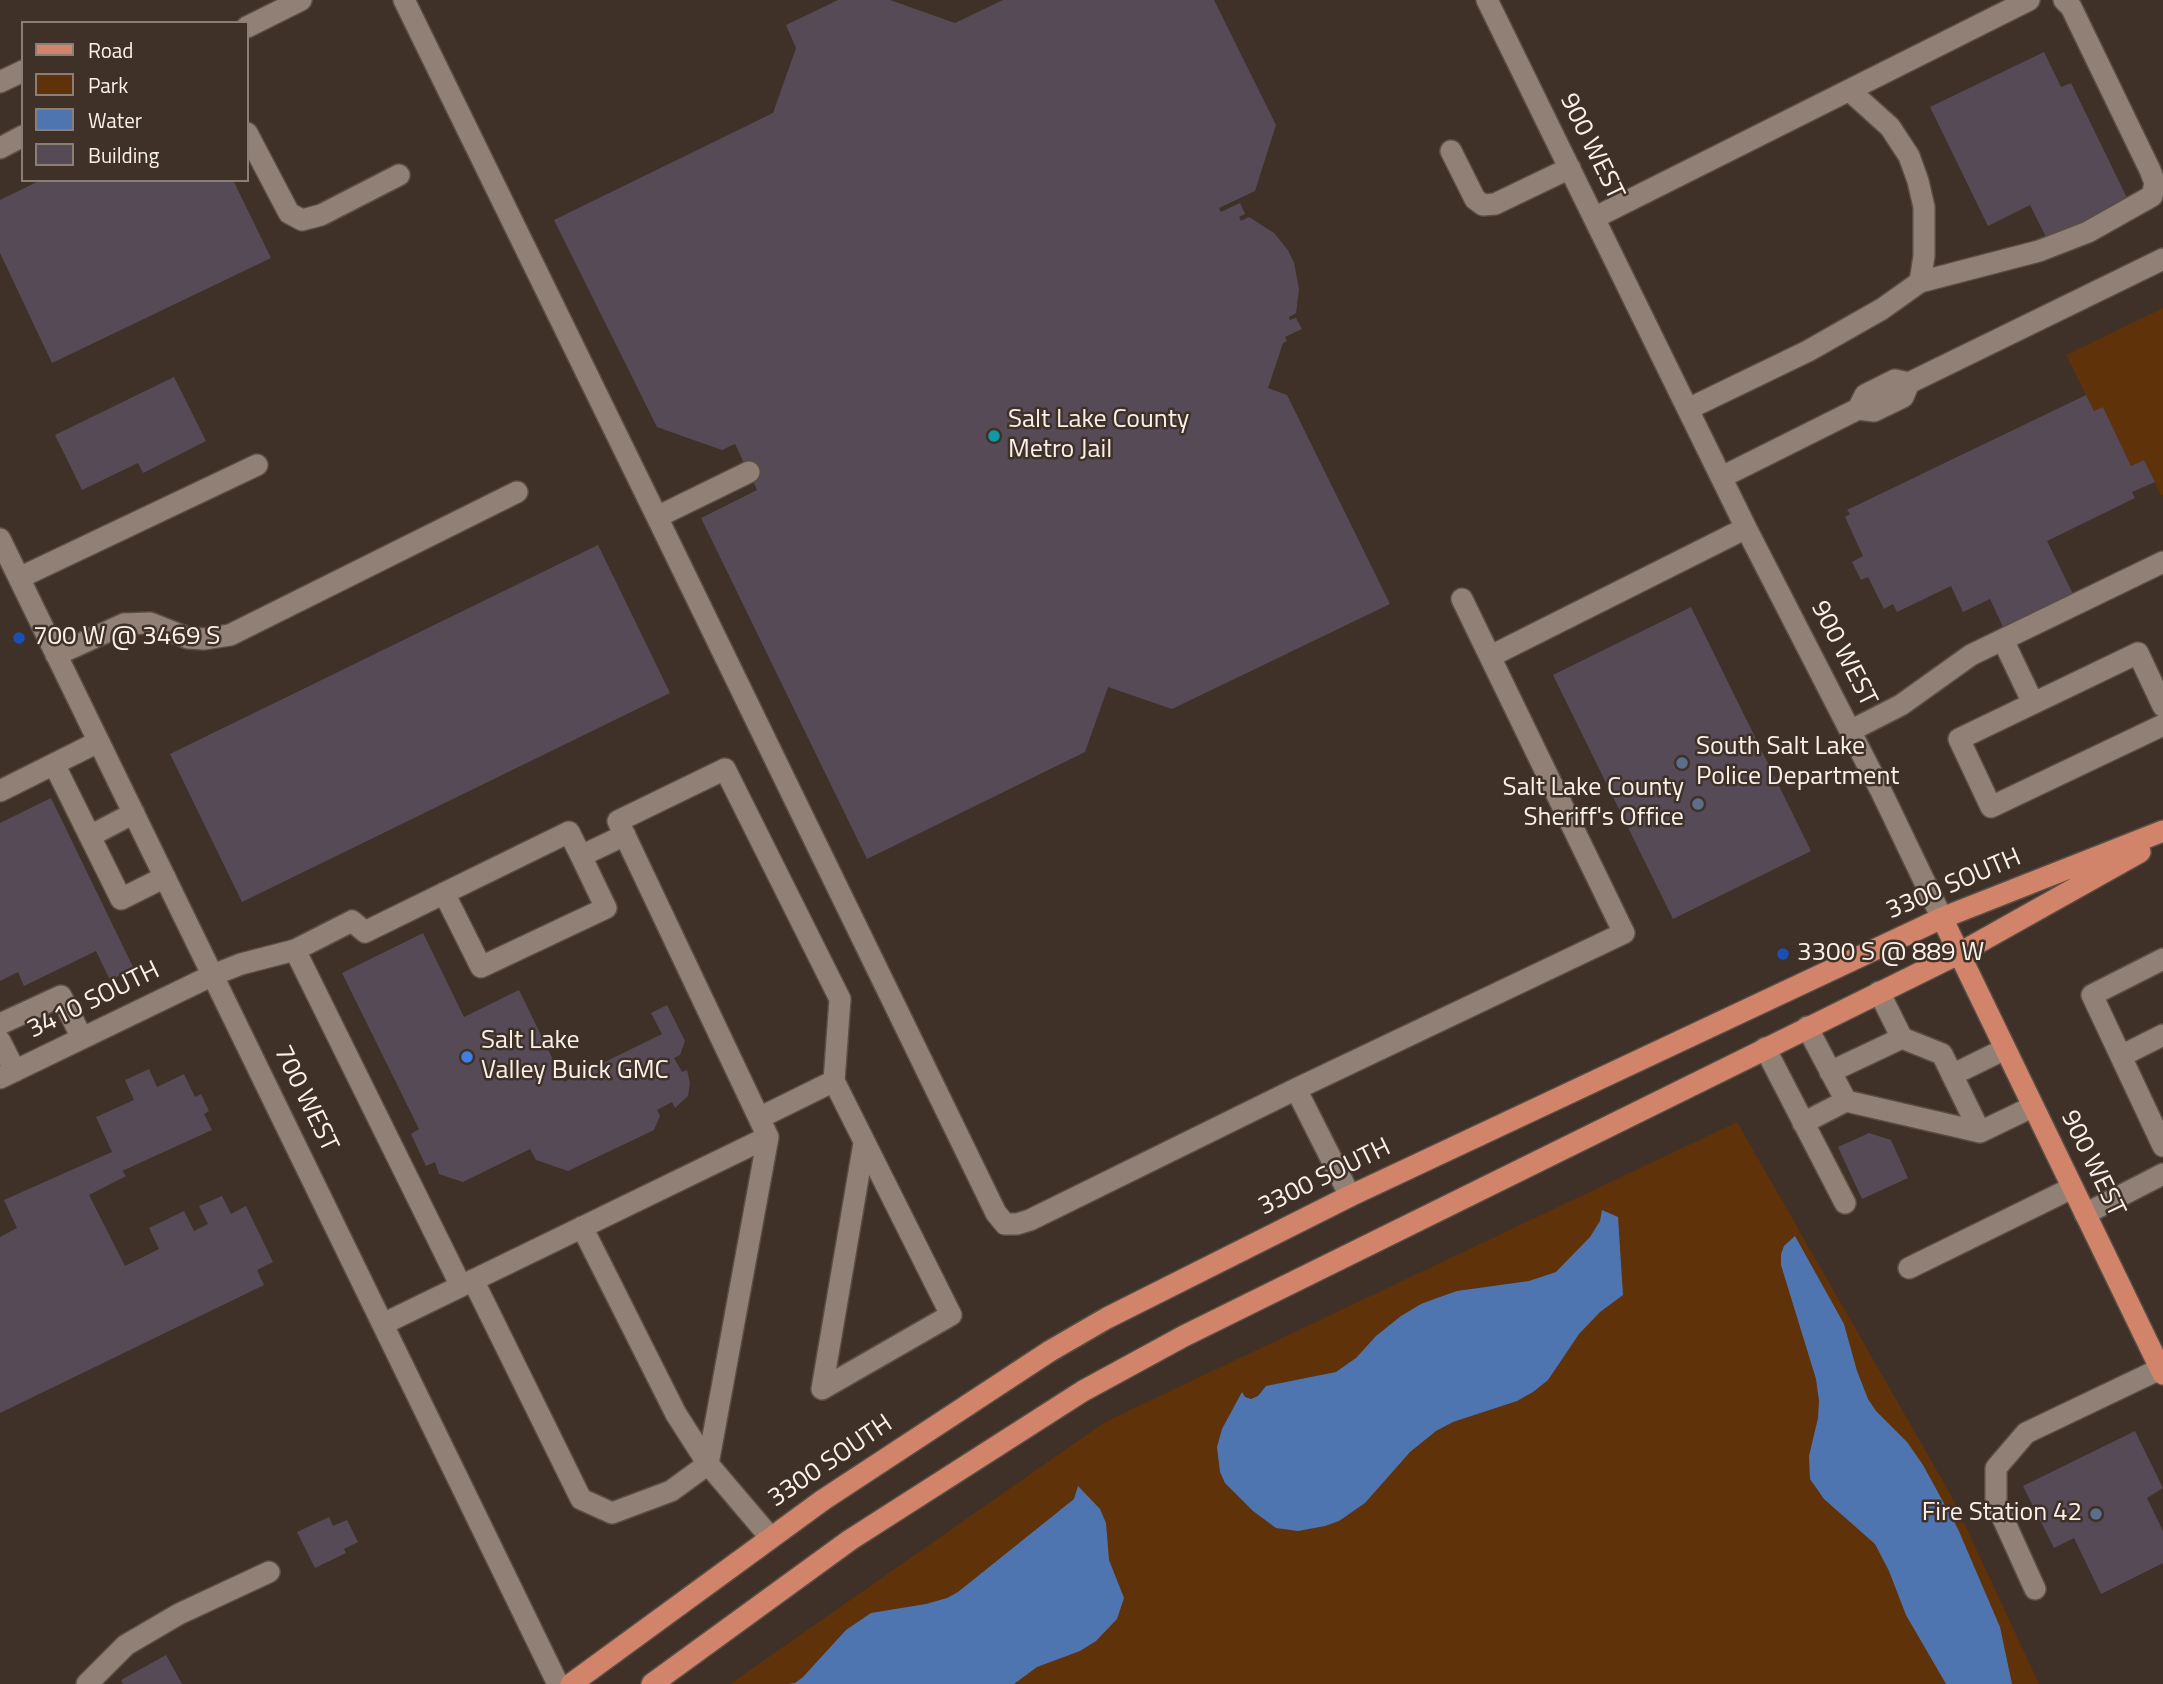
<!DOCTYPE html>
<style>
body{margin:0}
#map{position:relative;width:2163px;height:1684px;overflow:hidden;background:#3f3127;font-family:"Titillium Web",sans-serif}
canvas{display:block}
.legend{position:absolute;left:21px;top:21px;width:228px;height:161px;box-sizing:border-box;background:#3f3127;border:2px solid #8a7e75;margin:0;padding:9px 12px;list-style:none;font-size:21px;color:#faf1ea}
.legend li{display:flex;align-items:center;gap:14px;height:35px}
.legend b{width:35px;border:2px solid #8a7e75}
</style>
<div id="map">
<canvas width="2163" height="1684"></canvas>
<ul class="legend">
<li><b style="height:9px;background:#d2846a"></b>Road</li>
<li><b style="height:19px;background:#5f320a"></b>Park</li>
<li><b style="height:19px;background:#4f75b1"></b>Water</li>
<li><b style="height:19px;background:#574a57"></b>Building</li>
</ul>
</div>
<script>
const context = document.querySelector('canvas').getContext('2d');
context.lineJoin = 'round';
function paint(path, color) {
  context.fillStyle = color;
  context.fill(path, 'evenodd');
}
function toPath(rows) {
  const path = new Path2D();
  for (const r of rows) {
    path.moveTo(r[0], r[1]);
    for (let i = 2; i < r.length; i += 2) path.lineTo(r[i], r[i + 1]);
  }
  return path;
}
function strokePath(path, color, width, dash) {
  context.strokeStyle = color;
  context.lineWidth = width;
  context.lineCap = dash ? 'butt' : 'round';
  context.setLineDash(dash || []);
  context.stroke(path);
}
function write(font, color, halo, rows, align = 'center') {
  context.font = font + ' "Titillium Web",sans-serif';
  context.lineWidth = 5;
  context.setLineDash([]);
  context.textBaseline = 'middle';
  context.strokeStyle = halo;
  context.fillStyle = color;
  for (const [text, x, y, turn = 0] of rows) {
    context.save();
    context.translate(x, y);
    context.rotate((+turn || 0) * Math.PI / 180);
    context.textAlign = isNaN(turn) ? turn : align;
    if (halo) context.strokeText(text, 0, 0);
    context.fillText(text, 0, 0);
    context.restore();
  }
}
paint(toPath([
 [2163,308,2163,495,2161,495,2144,460,2131,466,2103,407,2094,411,2066,355],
 [1737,1122,1952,1497,2039,1684,730,1684,1105,1422]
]), '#5f320a');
paint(toPath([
 [1602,1210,1618,1217,1623,1295,1600,1312,1579,1334,1548,1380,1533,1392,1517,1401,1453,1422,1436,1431,1410,1452,1365,1503,1339,1521,1325,1526,1298,1531,1276,1528,1253,1511,1225,1483,1220,1472,1217,1447,1222,1429,1242,1392,1245,1397,1251,1399,1258,1396,1266,1386,1336,1372,1356,1358,1376,1336,1401,1316,1421,1304,1437,1298,1457,1291,1529,1281,1556,1272,1590,1237,1600,1221],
 [1795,1236,1844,1324,1857,1371,1868,1399,1876,1411,1907,1442,1923,1465,1958,1529,2000,1627,2012,1684,1946,1684,1906,1615,1889,1571,1875,1544,1824,1499,1810,1479,1809,1456,1818,1418,1819,1401,1816,1379,1781,1265,1781,1254,1784,1246],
 [1078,1486,1100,1509,1106,1523,1109,1560,1124,1598,1117,1619,1096,1641,1080,1651,1037,1667,1014,1684,789,1684,795,1683,803,1677,846,1630,871,1613,926,1604,947,1598,958,1592,1074,1499]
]), '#4f75b1');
paint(toPath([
 [838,0,890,0,955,23,1003,0,1214,0,1276,125,1255,191,1219,208,1221,212,1240,203,1245,214,1239,217,1241,221,1249,217,1274,233,1288,250,1294,263,1299,289,1296,313,1289,317,1290,320,1296,318,1302,329,1285,337,1287,341,1283,343,1268,388,1287,395,1390,604,1172,709,1108,687,1085,752,867,859,701,518,757,490,735,444,722,450,657,427,554,220,773,113,796,48,786,25],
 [2044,52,2061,87,2071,83,2129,202,2048,241,2030,205,1988,226,1930,107],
 [41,180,233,180,271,258,52,363,0,253,0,200],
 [174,377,206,441,143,473,138,463,82,490,55,435],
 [2086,395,2094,411,2103,407,2131,466,2144,460,2155,482,2132,492,2135,498,2047,541,2073,594,2003,627,1990,599,1963,612,1951,586,1897,612,1893,604,1884,609,1868,577,1861,580,1852,562,1863,556,1845,517,1850,514,1847,510],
 [598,545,670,693,242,902,170,754],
 [1691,607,1811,851,1673,919,1553,675],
 [51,798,134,969,110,980,96,951,24,986,18,972,0,981,0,823],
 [423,933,464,1017,519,990,564,1082,662,1034,651,1013,667,1005,685,1041,680,1055,674,1058,682,1072,687,1070,690,1083,688,1096,675,1108,672,1102,657,1110,660,1116,654,1130,568,1171,536,1160,530,1149,463,1182,439,1174,435,1162,426,1166,411,1134,419,1129,342,973],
 [149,1069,157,1087,184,1074,195,1097,201,1094,209,1111,204,1114,212,1130,122,1171,126,1176,89,1195,125,1266,159,1249,149,1228,184,1211,194,1231,208,1224,199,1206,222,1196,231,1214,246,1206,273,1262,257,1270,264,1285,0,1413,0,1237,17,1228,4,1200,112,1152,96,1117,134,1100,125,1080],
 [1869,1133,1891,1140,1908,1178,1862,1199,1838,1147],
 [2135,1431,2163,1488,2147,1498,2163,1531,2163,1563,2101,1594,2074,1538,2054,1548,2023,1486],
 [329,1517,333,1526,347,1520,358,1542,344,1549,346,1553,315,1568,297,1532],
 [166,1655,182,1684,123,1684,121,1680]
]), '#574a57');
const minor = toPath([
 [404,0,657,517,749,472],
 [1487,0,1746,528,1881,791,1942,918],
 [247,27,301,0],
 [0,82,23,71],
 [1850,91,1890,127,1909,156,1918,181,1924,207,1924,256,1920,282],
 [247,133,289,213,302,220,321,215,399,175],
 [0,148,23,136],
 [1451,151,1475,199,1483,205,1495,204,1570,168],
 [1594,218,2029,0],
 [1688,409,1808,351,1882,309,1920,282,2039,251,2088,232,2152,196,2155,183,2150,170,2071,7,2064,0],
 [1858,409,1865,395,1895,380,1909,383,2163,259],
 [1722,477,1858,409,1874,411,1903,397,1909,383],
 [657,517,996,1213,1005,1224,1017,1224,1030,1220,1296,1089,1624,933,1462,599],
 [0,539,558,1684],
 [19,578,257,465],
 [2003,640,2033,703],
 [56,655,124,624,150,623,188,638,204,639,230,635,517,492],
 [1491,656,1746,528],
 [2163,706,2138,653,1959,739,1991,807,2163,725],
 [1850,731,1901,705,1971,655,2163,562],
 [54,764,121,899,165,877],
 [0,791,98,742],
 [90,836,134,813],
 [444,893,481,967,606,908,581,856],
 [295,950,461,1286],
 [2163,959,2092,995,2163,1146],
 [1879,992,1902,1038,1942,1054,1980,1132],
 [0,1024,61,996,82,1038],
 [1807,1027,1846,1101],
 [0,1041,15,1071],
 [1765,1048,1845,1203],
 [2121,1056,2163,1035],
 [1830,1072,1902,1038],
 [1952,1075,2005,1049],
 [0,1078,213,975,241,964,295,950,352,921,365,932,569,832,581,856,625,835],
 [1296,1089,1350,1196],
 [759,1118,834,1081],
 [1803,1123,1846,1101,1980,1132,2032,1107],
 [2085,1214,2163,1174],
 [582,1227,676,1414,708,1464,770,1537],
 [1909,1268,2072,1188],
 [473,1280,581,1499,612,1513,671,1491,708,1464,768,1137],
 [383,1324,768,1137,618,821,725,769,840,999,834,1081,951,1315,822,1389,864,1143],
 [2035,1589,1996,1503,1996,1468,2026,1433,2160,1369],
 [87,1684,126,1645,179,1614,269,1572]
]);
const major = toPath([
 [1942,918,2163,1374],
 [571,1684,823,1500,1050,1351,1107,1318,1350,1196,1942,918,2163,831],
 [652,1684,850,1540,1083,1391,1184,1336,1958,954,2140,852]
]);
strokePath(minor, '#594d44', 24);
strokePath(major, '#594d44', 24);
strokePath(minor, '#918075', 21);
strokePath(major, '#d2846a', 21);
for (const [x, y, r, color] of [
 [994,436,7,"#0f9aa8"],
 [19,638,7,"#1a4fb4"],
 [1682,763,7,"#5c6f8a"],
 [1698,804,7,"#5c6f8a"],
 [1783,954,7,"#1a4fb4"],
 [467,1057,7,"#3f7fe0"],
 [2096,1514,7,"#5c6f8a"]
]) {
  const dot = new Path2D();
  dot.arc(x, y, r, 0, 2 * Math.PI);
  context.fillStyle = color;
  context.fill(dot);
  strokePath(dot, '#3f3127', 2.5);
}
write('26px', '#faf1ea', '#3f3127', [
 ["900 WEST",1591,147,64],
 ["900 WEST",1843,654,63],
 ["3300 SOUTH",1954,885,-23],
 ["3410 SOUTH",94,1001,-26],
 ["700 WEST",305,1099,64],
 ["900 WEST",2092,1164,64],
 ["3300 SOUTH",1325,1178,-26],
 ["3300 SOUTH",831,1462,-34]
]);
write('26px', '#faf1ea', '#3f3127', [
 ["Salt Lake County",1008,421],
 ["Metro Jail",1008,451],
 ["700 W @ 3469 S",33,638],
 ["South Salt Lake",1696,748],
 ["Police Department",1696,778],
 ["Salt Lake County",1684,789,"right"],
 ["Sheriff's Office",1684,819,"right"],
 ["3300 S @ 889 W",1797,954],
 ["Salt Lake",481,1042],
 ["Valley Buick GMC",481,1072],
 ["Fire Station 42",2082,1514,"right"]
], 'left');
</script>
